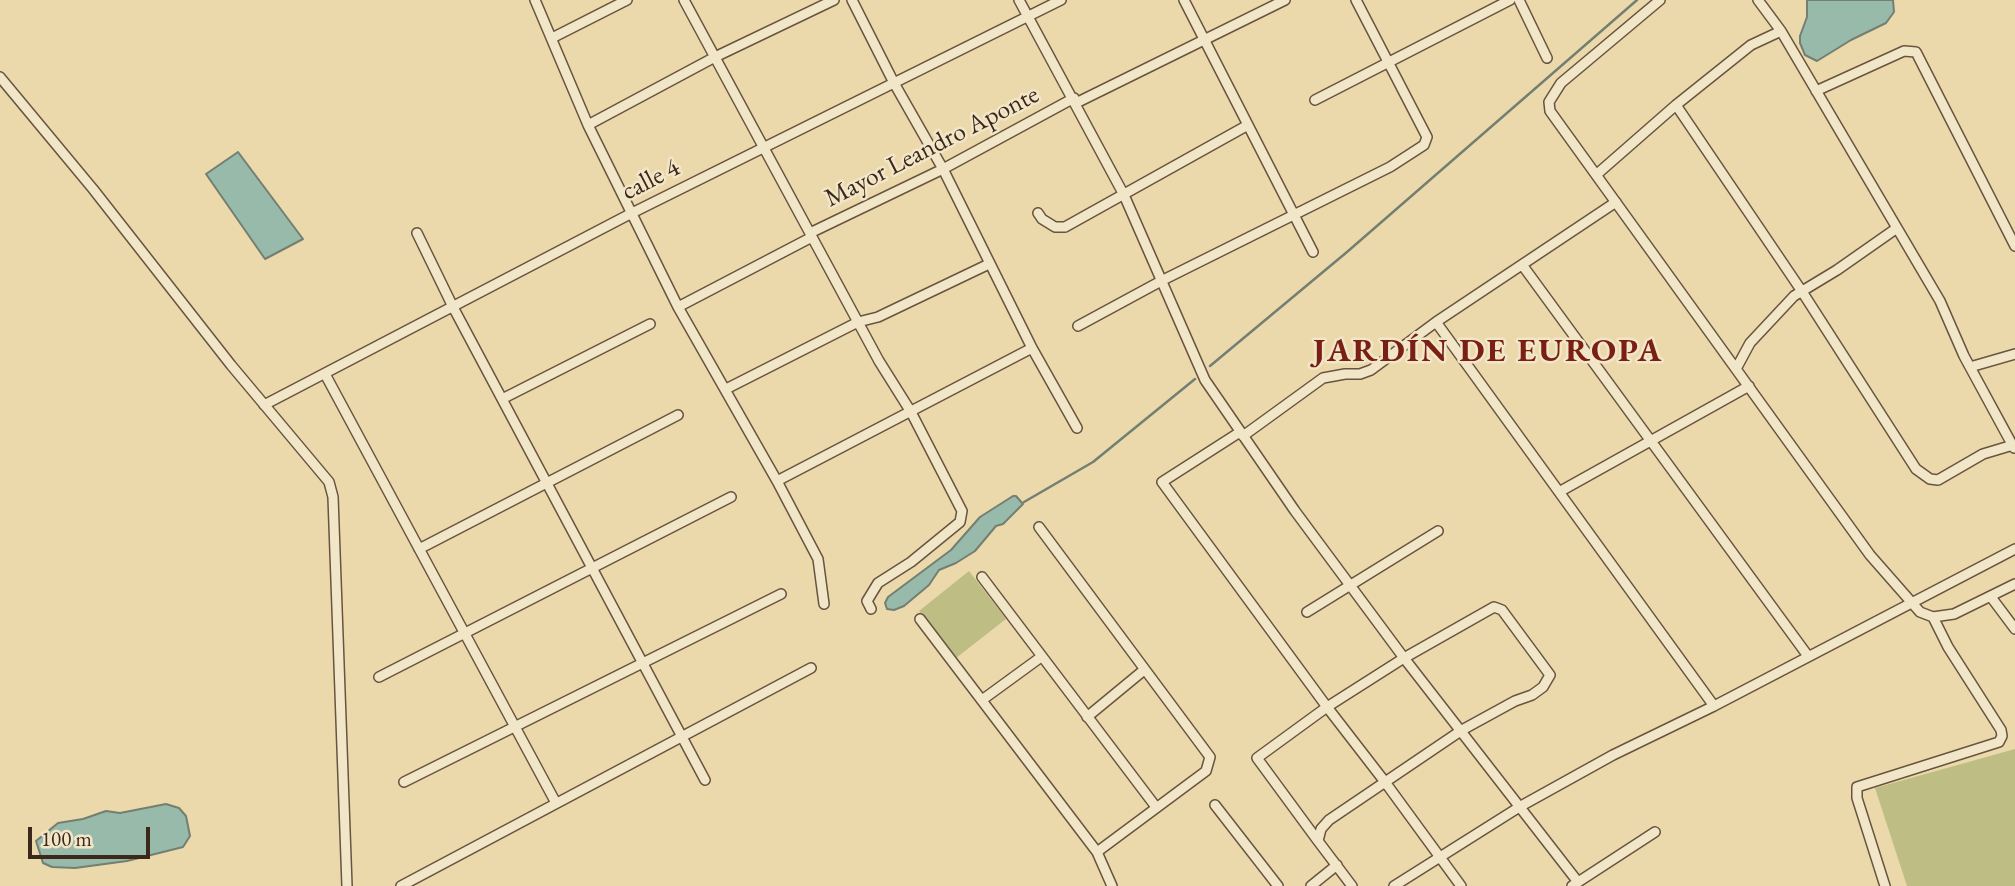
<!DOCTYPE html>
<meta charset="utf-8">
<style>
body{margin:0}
#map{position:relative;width:2015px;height:886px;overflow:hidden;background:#ebd9ac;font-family:"EB Garamond",serif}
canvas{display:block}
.scale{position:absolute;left:28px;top:827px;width:122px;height:32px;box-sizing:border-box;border:4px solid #3c271b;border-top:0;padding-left:9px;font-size:21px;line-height:24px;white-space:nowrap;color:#3c271b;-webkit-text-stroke:5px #f2e6c9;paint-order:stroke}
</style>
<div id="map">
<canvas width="2015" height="886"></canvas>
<div class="scale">100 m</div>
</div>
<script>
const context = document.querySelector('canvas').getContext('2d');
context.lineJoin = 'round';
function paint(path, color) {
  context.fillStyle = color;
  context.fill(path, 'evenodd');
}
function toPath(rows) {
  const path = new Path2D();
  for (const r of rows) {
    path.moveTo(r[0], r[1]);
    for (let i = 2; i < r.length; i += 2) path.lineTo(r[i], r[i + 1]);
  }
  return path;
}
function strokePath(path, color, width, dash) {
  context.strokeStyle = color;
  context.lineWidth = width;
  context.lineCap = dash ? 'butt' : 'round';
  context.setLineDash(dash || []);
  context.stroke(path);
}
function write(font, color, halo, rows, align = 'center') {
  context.font = font + ' "EB Garamond",serif';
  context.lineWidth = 5;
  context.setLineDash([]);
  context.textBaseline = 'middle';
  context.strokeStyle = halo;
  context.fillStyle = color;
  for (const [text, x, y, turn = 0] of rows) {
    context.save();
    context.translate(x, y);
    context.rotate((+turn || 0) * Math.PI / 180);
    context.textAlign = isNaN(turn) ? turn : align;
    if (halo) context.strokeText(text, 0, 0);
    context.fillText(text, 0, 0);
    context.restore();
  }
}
paint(toPath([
 [969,571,1006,619,956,658,919,611],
 [2015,749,2015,886,1907,886,1875,788]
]), '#bebd84');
const water = toPath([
 [1807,0,1893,0,1894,12,1886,23,1851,40,1817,61,1805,55,1800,43,1800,36,1807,17,1807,0],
 [238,152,303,239,265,259,206,174,238,152],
 [1013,496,1016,496,1023,504,1003,524,996,526,975,551,956,563,939,570,929,585,904,606,894,610,887,609,885,603,888,597,951,550,980,517,1013,496],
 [166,804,179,808,186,816,190,836,183,847,127,861,75,868,52,867,43,863,36,841,58,823,83,819,106,811,120,813,166,804]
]);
paint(water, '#98baaa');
strokePath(water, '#737f71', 2);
strokePath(toPath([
 [1210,366,1347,252,1637,0],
 [1024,502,1093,462,1195,379]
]), '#737f71', 2.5);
const minor = toPath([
 [535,0,588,125,678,307,777,481,818,559,824,604],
 [684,0,879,361,911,412,962,511,960,522,911,562,878,583,867,601,871,609],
 [852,0,894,83,943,169,1032,348,1077,428],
 [1019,0,1124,195,1205,380,1295,511,1404,658,1578,882],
 [1184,0,1313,252],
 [1519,0,1547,58],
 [1660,0,1561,83,1549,102,1550,111,1870,555,1920,612,1933,617,1954,614,2015,584],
 [1758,0,1781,31,1940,301,1964,356,2014,448],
 [552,38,627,0],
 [0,77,93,189,231,365,329,482,333,497,347,886],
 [1816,91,1904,51,1916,52,2015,246],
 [1315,100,1510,0],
 [1076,103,1285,0],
 [1676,105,1801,290,1916,469,1930,479,1938,480,1983,454,2013,445],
 [588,125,715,57,834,0],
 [1596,175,1676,105,1751,45,1781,31],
 [1616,202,1436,322,1714,706],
 [1038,213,1042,219,1055,227,1065,227,1248,125],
 [417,233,453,307,705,780],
 [810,233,943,169,1074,98],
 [1523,266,1808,656],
 [678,307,812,237],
 [1078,326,1163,280,1390,167,1424,145,1427,137,1356,0],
 [1970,367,2015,354],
 [1736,369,1750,343,1794,296,1837,270,1897,228],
 [325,374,556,803],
 [726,389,858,322,878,317,989,264],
 [502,399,650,324],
 [264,405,632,213,1061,0],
 [1240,432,1162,482,1327,707,1385,782,1461,886],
 [1243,436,1323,378,1345,374,1360,374,1371,370,1436,322],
 [777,481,1032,348],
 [1559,492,1749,386],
 [1039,527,1210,757,1206,771,1097,852],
 [419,549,678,415],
 [982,577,1156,807],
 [1991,597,2015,629],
 [1307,612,1438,531],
 [920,619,1097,852,1112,886],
 [379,677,731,497],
 [982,700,1041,657],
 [1087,717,1144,670],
 [404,782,781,594],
 [1215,805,1278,886],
 [1318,841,1257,758,1327,707,1404,658,1494,607,1502,610,1550,675,1543,687,1532,695,1515,701,1462,730,1329,820,1321,829,1318,841,1352,886],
 [401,886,811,668],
 [1311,886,1337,865],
 [1394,886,1521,806,1613,755,1714,706,2015,549],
 [1572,886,1655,832],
 [1885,886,1857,798,1857,787,1999,742,2002,736,2001,730,1948,647,1933,617]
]);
strokePath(minor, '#68543f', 12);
strokePath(minor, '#f2e6c9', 9);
write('26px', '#3c271b', '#f2e6c9', [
 ["Mayor Leandro Aponte",932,147,-27],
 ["calle 4",651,180,-27]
]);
context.letterSpacing = '2px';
write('bold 33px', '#7a1f14', '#f2e6c9', [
 ["JARDÍN DE EUROPA",1488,352]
]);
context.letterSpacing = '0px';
</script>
